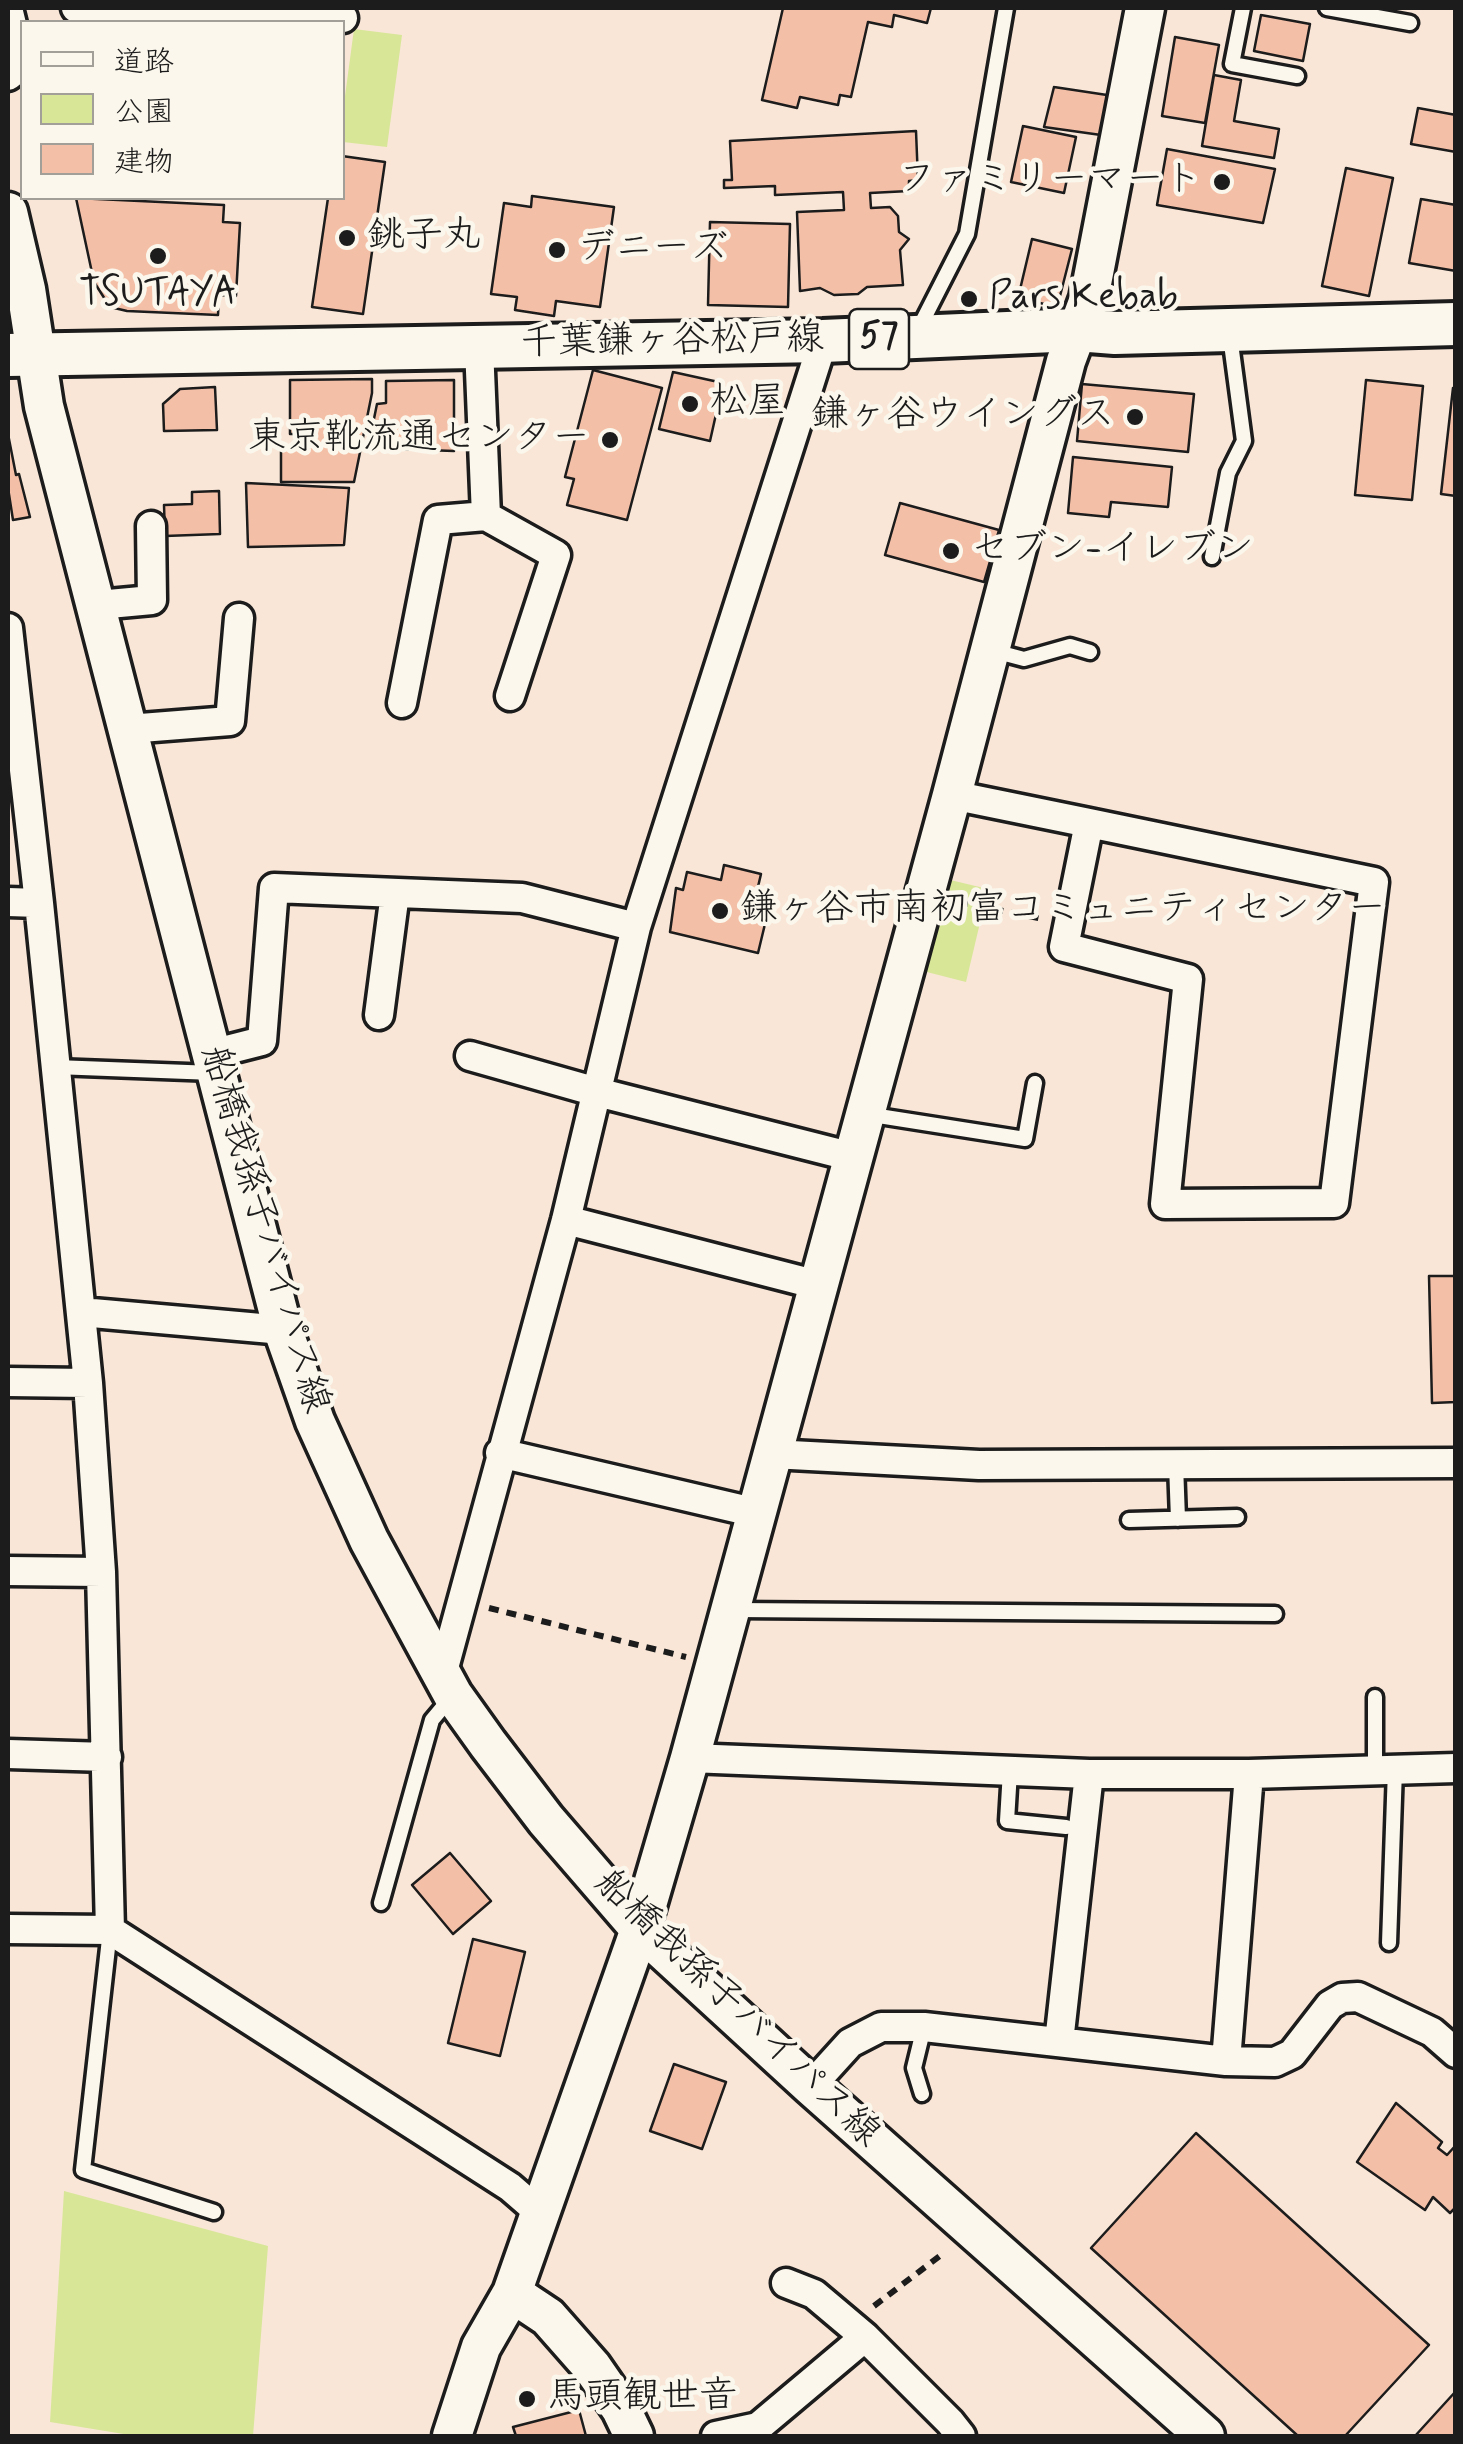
<!DOCTYPE html>
<meta charset="utf-8">
<style>
body{margin:0}
#map{position:relative;width:1463px;height:2444px;overflow:hidden;background:#f9e6d7;font-family:Mynerve,"Klee One",sans-serif}
canvas{display:block}
.frame{position:absolute;inset:0;border:10px solid #1c1c1c;pointer-events:none}
.legend{position:absolute;left:20px;top:20px;width:325px;height:180px;box-sizing:border-box;background:#fbf7ec;border:2px solid #a29f99;margin:0;padding:12px 18px;list-style:none;font-size:30px;color:#1c1c1c}
.legend li{display:flex;align-items:center;gap:20px;height:50px}
.legend b{width:50px;border:2px solid #a29f99}
</style>
<div id="map">
<canvas width="1463" height="2444"></canvas>
<div class="frame"></div>
<ul class="legend">
<li><b style="height:12px;background:#fbf7ec"></b>道路</li>
<li><b style="height:28px;background:#d8e698"></b>公園</li>
<li><b style="height:28px;background:#f4bfa7"></b>建物</li>
</ul>
</div>
<script>
const context = document.querySelector('canvas').getContext('2d');
context.lineJoin = 'round';
function paint(path, color) {
  context.fillStyle = color;
  context.fill(path, 'evenodd');
}
function toPath(rows) {
  const path = new Path2D();
  for (const r of rows) {
    path.moveTo(r[0], r[1]);
    for (let i = 2; i < r.length; i += 2) path.lineTo(r[i], r[i + 1]);
  }
  return path;
}
function strokePath(path, color, width, dash) {
  context.strokeStyle = color;
  context.lineWidth = width;
  context.lineCap = dash ? 'butt' : 'round';
  context.setLineDash(dash || []);
  context.stroke(path);
}
function write(font, color, halo, rows, align = 'center') {
  context.font = font + ' Mynerve,"Klee One",sans-serif';
  context.lineWidth = 9;
  context.setLineDash([]);
  context.textBaseline = 'middle';
  context.strokeStyle = halo;
  context.fillStyle = color;
  for (const [text, x, y, turn = 0] of rows) {
    context.save();
    context.translate(x, y);
    context.rotate((+turn || 0) * Math.PI / 180);
    context.textAlign = isNaN(turn) ? turn : align;
    if (halo) context.strokeText(text, 0, 0);
    context.fillText(text, 0, 0);
    context.restore();
  }
}
paint(toPath([
 [354,29,402,35,387,147,343,142,343,111],
 [942,878,988,889,966,982,919,970],
 [64,2191,268,2246,253,2436,136,2436,50,2422]
]), '#d8e698');
const building = toPath([
 [783,8,931,8,927,23,894,15,892,27,868,22,851,97,840,95,838,105,800,97,797,108,762,100,783,8],
 [1261,15,1310,24,1303,61,1254,51,1261,15],
 [1175,37,1219,45,1205,123,1162,116,1175,37],
 [1214,75,1241,80,1234,121,1279,129,1274,158,1202,146,1214,75],
 [1054,87,1107,95,1101,135,1044,127,1054,87],
 [1418,108,1456,115,1456,152,1411,144,1418,108],
 [1023,126,1076,137,1064,193,1011,182,1023,126],
 [916,131,918,180,909,181,909,191,870,193,871,208,890,207,898,216,899,232,909,239,900,250,903,285,867,287,858,294,834,295,820,288,800,291,797,212,844,210,843,192,775,195,775,186,724,188,724,180,732,180,730,141,916,131],
 [1167,149,1275,169,1263,223,1157,205,1167,149],
 [342,156,385,162,363,314,312,307,328,198,342,198,342,156],
 [1346,168,1393,178,1369,296,1322,286,1346,168],
 [532,196,614,207,600,307,556,301,554,316,515,310,517,297,491,294,504,203,531,207,532,196],
 [76,198,224,205,223,222,240,223,236,296,219,295,218,315,127,311,110,307,94,282,76,198],
 [1421,199,1456,205,1456,271,1409,263,1421,199],
 [710,222,790,224,788,307,708,305,710,222],
 [1032,239,1072,249,1060,296,1056,295,1053,306,1018,298,1032,239],
 [593,370,662,388,627,520,567,505,574,479,565,477,593,370],
 [673,372,723,383,710,441,659,429,673,372],
 [372,379,372,393,354,482,281,482,281,448,294,448,296,434,290,434,290,380,372,379],
 [454,380,454,451,368,448,377,404,386,403,386,381,454,380],
 [1366,380,1423,386,1412,500,1355,495,1366,380],
 [1082,384,1194,394,1188,452,1077,441,1082,384],
 [215,387,217,430,164,431,163,404,180,389,215,387],
 [1453,388,1456,389,1456,496,1441,494,1453,388],
 [8,434,16,475,19,474,30,517,13,520,8,488,8,434],
 [1073,457,1172,467,1168,507,1111,502,1109,517,1068,513,1073,457],
 [246,483,349,488,344,545,248,547,246,483],
 [219,491,220,534,165,536,164,505,192,504,192,492,219,491],
 [900,503,999,530,984,582,885,555,900,503],
 [724,865,761,874,757,891,772,895,758,953,670,932,676,888,683,890,687,872,721,880,724,865],
 [1429,1276,1456,1276,1456,1402,1432,1403,1429,1276],
 [450,1853,491,1901,453,1934,412,1885,450,1853],
 [473,1939,525,1952,500,2056,448,2043,473,1939],
 [674,2064,726,2082,702,2149,650,2131,674,2064],
 [1396,2103,1442,2142,1438,2148,1447,2155,1456,2145,1456,2207,1450,2213,1433,2197,1425,2210,1357,2162,1396,2103],
 [1196,2133,1429,2345,1345,2436,1298,2436,1091,2248,1196,2133],
 [1456,2391,1456,2436,1415,2436,1456,2391],
 [579,2410,586,2436,516,2436,513,2427,579,2410]
]);
paint(building, '#f4bfa7');
strokePath(building, '#1c1c1c', 2.5);
const lane = toPath([
 [1243,8,1232,64,1297,76],
 [1327,8,1410,23],
 [917,332,967,234,1006,8],
 [1212,557,1228,473,1244,441,1230,336],
 [990,650,1024,659,1070,646,1090,652],
 [55,1067,214,1073],
 [866,1114,1025,1139,1035,1083],
 [1176,1464,1178,1519],
 [1129,1520,1237,1517],
 [735,1610,1275,1614],
 [1375,1697,1375,1770],
 [1010,1771,1007,1821,1066,1827],
 [381,1903,432,1720,453,1695],
 [110,1930,83,2170,214,2212],
 [1389,1943,1395,1769],
 [922,2094,914,2068,924,2027]
]);
const street = toPath([
 [76,8,343,18],
 [8,76,22,65,8,8],
 [479,347,486,516,556,555,510,696],
 [98,605,152,600,151,526],
 [8,628,39,903,88,1383,101,1572,110,1930,510,2187,540,2213],
 [402,703,438,520,486,516],
 [128,729,230,721,239,618],
 [952,795,1089,823,1374,882,1334,1203,1165,1204,1188,979,1064,947,1089,823],
 [8,902,39,903],
 [379,1015,395,893],
 [211,1054,262,1041,274,888,522,898,636,927],
 [470,1056,597,1092,853,1157],
 [566,1220,818,1285],
 [81,1312,283,1330],
 [8,1382,88,1383],
 [500,1453,757,1513],
 [772,1454,979,1465,1456,1463],
 [8,1571,101,1572],
 [442,1675,566,1220,636,927,823,341],
 [8,1754,107,1757],
 [690,1758,1089,1774,1249,1774,1456,1768],
 [8,1929,110,1930],
 [1059,2042,1089,1774],
 [1226,2061,1249,1774],
 [811,2086,850,2043,881,2027,924,2027,1226,2061,1275,2062,1292,2054,1330,2005,1342,1998,1358,1997,1432,2032,1456,2053],
 [786,2283,814,2294,865,2337],
 [716,2436,758,2427,865,2337,950,2422,961,2436]
]);
const secondary = toPath([
 [8,212,26,289,44,406,283,1330,315,1421,369,1540,428,1649,453,1695,488,1744,546,1820,640,1929,811,2086,1205,2436],
 [512,2293,548,2317,592,2367,621,2409,634,2436],
 [452,2436,481,2347,512,2293,640,1929,690,1758,952,795,1066,361,1089,299,1145,8]
]);
const primary = toPath([
 [8,355,823,341,1077,330,1115,333,1456,324]
]);
strokePath(lane, '#1c1c1c', 21);
strokePath(street, '#1c1c1c', 35);
strokePath(secondary, '#1c1c1c', 45);
strokePath(primary, '#1c1c1c', 50);
strokePath(toPath([
 [958,902,1043,919],
 [489,1608,686,1657],
 [874,2306,945,2252]
]), '#1c1c1c', 6, [10, 8]);
strokePath(lane, '#fbf7ec', 14);
strokePath(street, '#fbf7ec', 28);
strokePath(secondary, '#fbf7ec', 38);
strokePath(primary, '#fbf7ec', 42);
for (const [x, y, r, color] of [
 [1222,182,10,"#1c1c1c"],
 [347,238,10,"#1c1c1c"],
 [557,250,10,"#1c1c1c"],
 [158,256,10,"#1c1c1c"],
 [969,299,10,"#1c1c1c"],
 [690,404,10,"#1c1c1c"],
 [1135,417,10,"#1c1c1c"],
 [610,440,10,"#1c1c1c"],
 [951,551,10,"#1c1c1c"],
 [720,911,10,"#1c1c1c"],
 [527,2399,10,"#1c1c1c"]
]) {
  const dot = new Path2D();
  dot.arc(x, y, r, 0, 2 * Math.PI);
  context.fillStyle = color;
  context.fill(dot);
  strokePath(dot, '#fbf7ec', 4);
}
for (const [x, y, w] of [
 [879,339,60]
]) {
  const box = new Path2D();
  box.roundRect(x - w / 2, y - 30, w, 60, 8);
  context.fillStyle = '#fbf7ec';
  context.fill(box);
  strokePath(box, '#1c1c1c', 2.5);
}
write('bold 35px', '#1c1c1c', null, [
 ["57",879,339]
]);
write('38px', '#1c1c1c', '#fbf7ec', [
 ["ファミリーマート",1202,182,"right"],
 ["銚子丸",367,238],
 ["デニーズ",577,250],
 ["TSUTAYA",158,295,"center"],
 ["Pars Kebab",989,299],
 ["松屋",710,404],
 ["鎌ヶ谷ウイングス",1115,417,"right"],
 ["東京靴流通センター",590,440,"right"],
 ["セブン-イレブン",971,551],
 ["鎌ヶ谷市南初富コミュニティセンター",740,911],
 ["馬頭観世音",547,2399]
], 'left');
write('38px', '#1c1c1c', '#fbf7ec', [
 ["千葉鎌ヶ谷松戸線",672,343,-1],
 ["船橋我孫子バイパス線",263,1230,74],
 ["船橋我孫子バイパス線",736,2010,44]
]);
</script>
